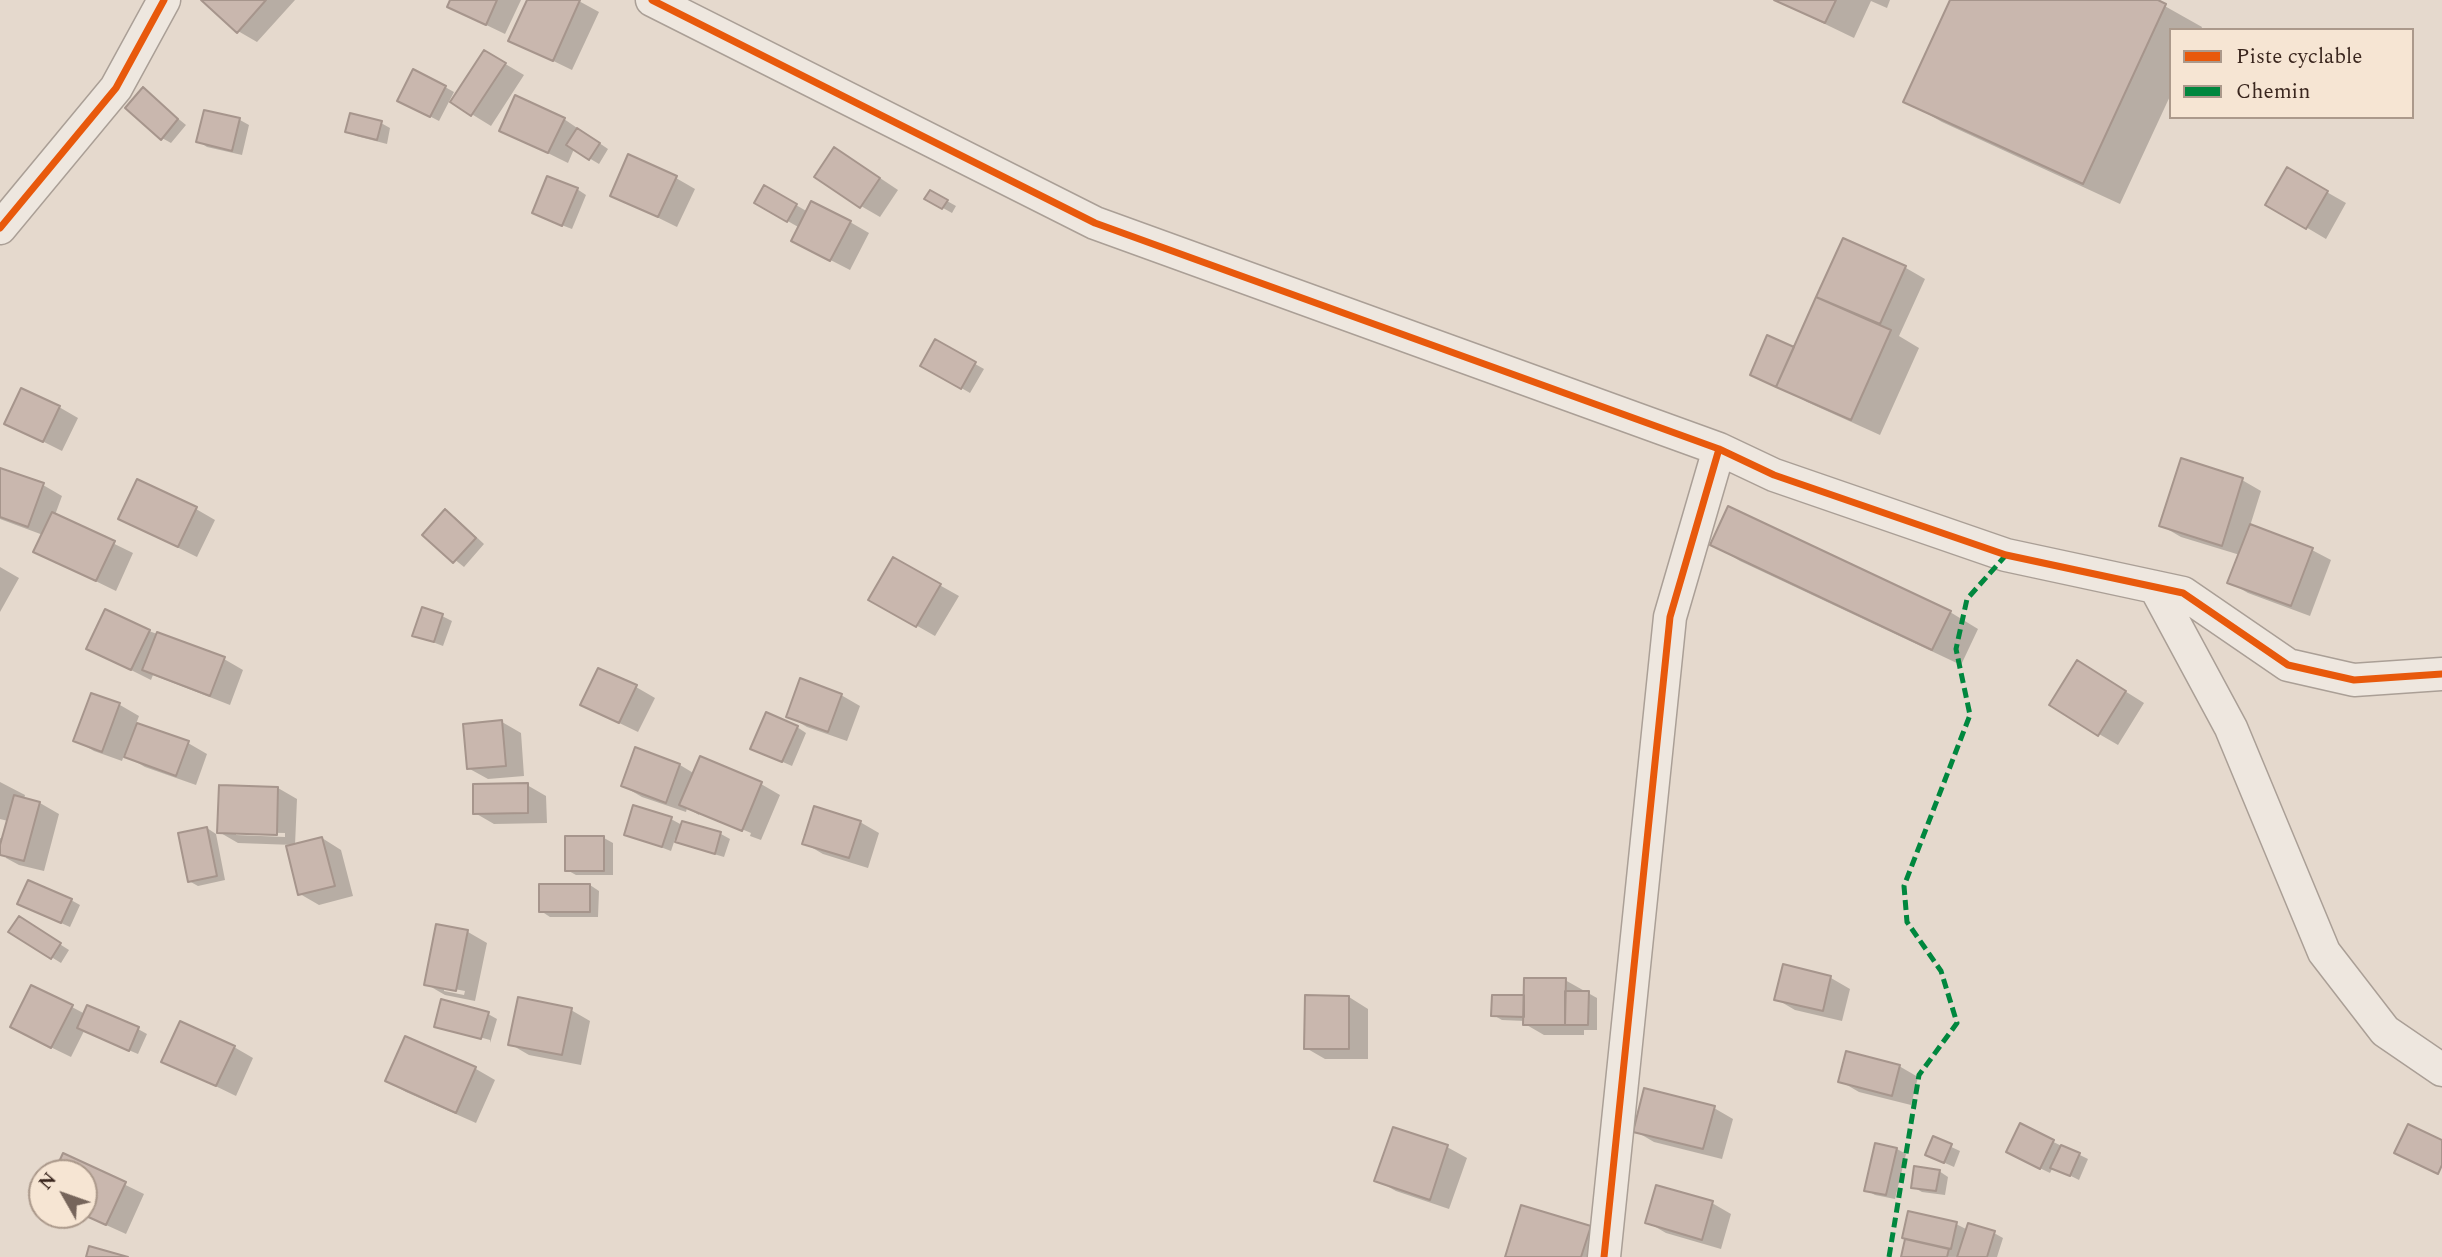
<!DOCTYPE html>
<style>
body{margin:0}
#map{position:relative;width:2442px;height:1257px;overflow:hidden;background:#e5d9cd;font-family:Spectral,serif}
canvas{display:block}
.legend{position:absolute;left:2169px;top:28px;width:245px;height:91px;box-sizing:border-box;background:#f6e5d3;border:2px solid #ab998b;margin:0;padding:9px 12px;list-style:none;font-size:21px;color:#3a261e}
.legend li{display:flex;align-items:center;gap:14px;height:35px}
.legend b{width:35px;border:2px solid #ab998b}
.north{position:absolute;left:28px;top:1159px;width:70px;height:70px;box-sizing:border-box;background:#f6e5d3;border:2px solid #ab998b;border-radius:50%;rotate:310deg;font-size:19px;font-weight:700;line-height:28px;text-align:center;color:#3a261e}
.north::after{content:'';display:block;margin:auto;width:24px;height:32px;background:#76655b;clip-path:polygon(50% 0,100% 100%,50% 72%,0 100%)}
</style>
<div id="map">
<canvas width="2442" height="1257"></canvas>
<ul class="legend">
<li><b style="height:9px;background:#e8590c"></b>Piste cyclable</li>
<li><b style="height:9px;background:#00873e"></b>Chemin</li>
</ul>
<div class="north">N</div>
</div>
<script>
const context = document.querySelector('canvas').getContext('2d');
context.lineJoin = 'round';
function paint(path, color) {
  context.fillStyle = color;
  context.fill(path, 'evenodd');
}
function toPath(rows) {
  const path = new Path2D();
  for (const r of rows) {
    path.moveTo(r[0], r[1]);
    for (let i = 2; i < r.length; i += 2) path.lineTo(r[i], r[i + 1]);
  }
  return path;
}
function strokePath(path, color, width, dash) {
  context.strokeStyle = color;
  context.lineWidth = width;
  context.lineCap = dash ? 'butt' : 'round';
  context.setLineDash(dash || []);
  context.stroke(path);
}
paint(toPath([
 [204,0,295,0,257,42,238,31],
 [452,0,521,0,505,34,449,7],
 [528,0,577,0,599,12,572,70,510,40],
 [1775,0,1890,0,1887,8,1871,1,1854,38],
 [1952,0,2154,0,2202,27,2201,30,2171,30,2171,94,2120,204,1942,122,1905,101],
 [485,52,524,75,491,126,452,102],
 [445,87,454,92,439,121,408,105],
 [143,90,186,125,171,143,162,138],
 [205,112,240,120,249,125,242,155,207,147,198,141],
 [564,119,608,149,599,164,574,149,568,163,501,130],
 [381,123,390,128,387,144,356,136,347,131],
 [853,160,898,190,880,217,861,206],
 [2288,170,2346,203,2326,239,2267,204],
 [676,178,695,189,677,227,612,195],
 [765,187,808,212,850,222,869,233,850,270,813,251,800,228,756,203],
 [577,189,586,195,572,229,543,218],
 [931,192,956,206,952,213,927,199],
 [1844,240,1906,268,1925,279,1899,336,1919,348,1880,435,1807,402,1788,391,1795,349],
 [936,342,984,369,970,393,922,365],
 [59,407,78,418,62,451,6,423],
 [0,469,43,485,62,496,55,515,133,553,116,591,36,552,43,535,0,519],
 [2242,480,2261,491,2250,526,2312,550,2331,560,2310,616,2248,593,2229,582,2240,555,2181,537,2162,526],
 [196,509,215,520,197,557,120,519],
 [446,511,455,517,484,544,464,567,424,535],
 [1712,544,1950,612,1978,629,1961,665,1740,561],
 [893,559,959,596,935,636,870,599],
 [0,567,19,578,0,612],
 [442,616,452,621,443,646,414,635],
 [149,631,224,659,243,670,230,705,153,675,151,680,89,649],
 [2096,673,2144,703,2118,745,2099,734],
 [636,687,655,698,638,732,582,705],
 [92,695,120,705,139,716,136,724,188,743,207,754,196,785,145,767,124,755,122,761,94,751,75,740],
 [841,695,860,706,847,741,807,727,788,716],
 [502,722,521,733,524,776,488,779,468,768],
 [797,727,806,733,792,766,762,753],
 [636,750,680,765,695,774,761,784,780,795,761,840,750,836,751,833,699,811,699,815,687,808,686,812,642,797,623,786],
 [0,782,25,795,24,799,40,803,59,814,44,871,19,865,6,858,6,855,0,853,0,838,4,839,8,821,0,819],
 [527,785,546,796,547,823,494,824,475,813],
 [278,788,297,799,295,845,322,838,341,850,353,896,319,905,300,894,294,845,238,843,219,832],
 [236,832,285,833,285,837,236,835],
 [671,819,682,825,683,823,721,834,730,839,724,857,687,846,675,839,671,851,626,834],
 [860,822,879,833,868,868,823,854,804,843],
 [207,828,216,834,225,880,198,886,189,881],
 [604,838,613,843,613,875,576,875,567,870],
 [590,885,599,891,598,917,550,917,541,911],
 [71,900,80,905,70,927,28,908],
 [28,924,69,950,61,963,11,932],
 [438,926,468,932,487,943,475,1001,445,995,426,984],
 [444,987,465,991,464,995,444,991],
 [1784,966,1831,978,1850,989,1842,1021,1795,1010,1776,999],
 [1565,980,1597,998,1597,1030,1584,1030,1584,1035,1544,1035,1525,1024,1525,1021,1502,1020,1493,1015,1526,997],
 [1349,997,1368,1009,1368,1059,1325,1059,1306,1048],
 [72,1007,85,1014,138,1029,147,1034,138,1054,84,1031,71,1057,32,1038],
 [571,1010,590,1021,581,1065,529,1055,510,1044],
 [488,1014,497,1019,490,1043,490,1040,443,1027,443,1030,436,1026],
 [406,1038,476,1069,495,1080,476,1123,406,1092,387,1081],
 [234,1047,253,1058,236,1096,164,1061],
 [1899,1066,1918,1077,1911,1105,1859,1092,1840,1081],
 [1714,1108,1733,1119,1722,1159,1654,1142,1635,1131],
 [2021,1126,2088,1159,2079,1180,2053,1167,2050,1173,2017,1157],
 [1394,1129,1447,1147,1467,1158,1449,1209,1396,1191,1376,1180],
 [1934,1139,1960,1151,1954,1167,1936,1159],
 [1897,1149,1906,1154,1895,1199,1875,1195,1866,1190],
 [64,1155,144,1194,126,1234,84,1215,84,1173,56,1173],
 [1939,1171,1948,1177,1945,1195,1922,1192,1913,1187],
 [1712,1203,1731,1214,1721,1249,1666,1233,1647,1222],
 [1956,1224,1968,1230,1994,1233,2003,1238,1997,1257,1902,1257,1907,1238],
 [1590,1228,1609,1239,1603,1257,1507,1257]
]), '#0003');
const building = toPath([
 [201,0,266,0,237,33,201,0],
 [450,0,497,0,486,25,447,7,450,0],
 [527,0,580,0,553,61,508,41,527,0],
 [1774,0,1836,0,1825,23,1774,0],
 [1950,0,2158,0,2166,4,2083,184,1903,102,1950,0],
 [484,50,506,63,471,116,450,102,484,50],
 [413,69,446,86,430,117,397,101,413,69],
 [143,87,178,119,161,140,125,108,143,87],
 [515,95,565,118,548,153,499,131,515,95],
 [204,110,240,118,232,151,196,142,204,110],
 [350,113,382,121,377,140,345,132,350,113],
 [577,128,600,143,589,160,566,145,577,128],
 [834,147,880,178,860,208,814,177,834,147],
 [628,154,677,176,658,217,610,196,628,154],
 [2287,167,2328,191,2306,229,2265,205,2287,167],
 [547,176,578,188,562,226,532,213,547,176],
 [764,185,797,204,787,222,754,203,764,185],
 [930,190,948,200,942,209,924,199,930,190],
 [811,201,851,221,830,261,791,241,811,201],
 [1843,238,1906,266,1880,324,1816,297,1843,238],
 [1816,297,1891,330,1851,420,1776,387,1816,297],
 [1767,335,1794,347,1776,387,1750,375,1767,335],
 [935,339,976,362,961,389,920,366,935,339],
 [21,388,60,406,43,442,4,424,21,388],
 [2181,458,2243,478,2222,546,2159,526,2181,458],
 [0,468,44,483,28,527,0,517,0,468],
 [137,479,197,507,178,547,118,519,137,479],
 [1728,506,1951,611,1932,650,1710,545,1728,506],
 [445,509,476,538,453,563,422,535,445,509],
 [52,512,115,541,96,581,33,552,52,512],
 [2250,524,2313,548,2291,606,2227,583,2250,524],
 [893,557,941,584,916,627,868,600,893,557],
 [422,607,443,614,434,642,412,636,422,607],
 [105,609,150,630,131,670,86,649,105,609],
 [157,632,225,657,210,696,142,670,157,632],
 [2077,660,2126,691,2098,736,2049,705,2077,660],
 [598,668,637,685,619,723,580,705,598,668],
 [800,678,842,694,828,732,786,717,800,678],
 [91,693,120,703,102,752,73,741,91,693],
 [766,712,798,726,782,762,750,749,766,712],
 [502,720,506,766,467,769,463,724,502,720],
 [137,723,189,741,176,776,124,757,137,723],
 [635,747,680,764,666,803,621,786,635,747],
 [700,756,762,782,742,831,679,805,700,756],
 [528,783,528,813,473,814,473,784,528,783],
 [219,785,278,787,277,835,217,833,219,785],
 [14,795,40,802,24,861,0,855,0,845,14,795],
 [633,805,672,817,662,847,624,835,633,805],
 [814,806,861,821,849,858,802,844,814,806],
 [682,821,721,832,715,854,675,842,682,821],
 [207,827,217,876,188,882,178,833,207,827],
 [565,836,604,836,604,871,565,871,565,836],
 [322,837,335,886,298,895,286,846,322,837],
 [28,880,72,899,61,923,17,904,28,880],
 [539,884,590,884,590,912,539,912,539,884],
 [19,916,61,943,51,959,8,932,19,916],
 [436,924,468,930,456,991,424,985,436,924],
 [1783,964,1831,976,1823,1011,1774,1000,1783,964],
 [1524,978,1566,978,1565,1025,1523,1025,1524,978],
 [31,985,73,1005,51,1048,10,1027,31,985],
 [1565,991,1589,991,1588,1025,1565,1025,1565,991],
 [1305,995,1349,996,1349,1049,1304,1049,1305,995],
 [1492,995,1524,995,1524,1017,1491,1016,1492,995],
 [518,997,572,1008,562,1055,508,1045,518,997],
 [441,999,489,1012,481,1039,434,1027,441,999],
 [87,1005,139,1027,129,1051,77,1028,87,1005],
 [180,1021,235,1046,216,1086,161,1062,180,1021],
 [405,1036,476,1067,456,1113,385,1081,405,1036],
 [1846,1051,1900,1065,1892,1096,1838,1082,1846,1051],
 [1644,1088,1715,1106,1703,1149,1633,1132,1644,1088],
 [2020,1123,2054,1140,2040,1169,2006,1152,2020,1123],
 [2408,1124,2442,1140,2442,1165,2438,1174,2394,1153,2408,1124],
 [1393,1127,1448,1145,1430,1200,1374,1181,1393,1127],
 [1933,1136,1952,1144,1944,1163,1925,1155,1933,1136],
 [1875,1143,1897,1148,1886,1195,1864,1191,1875,1143],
 [2061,1145,2080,1153,2070,1176,2050,1168,2061,1145],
 [63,1153,126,1182,106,1225,84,1215,84,1173,54,1173,63,1153],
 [1914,1166,1940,1170,1936,1191,1911,1188,1914,1166],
 [1656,1185,1713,1201,1702,1240,1645,1223,1656,1185],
 [1521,1205,1591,1226,1581,1257,1505,1257,1521,1205],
 [1908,1211,1957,1222,1951,1249,1902,1238,1908,1211],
 [1968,1223,1995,1231,1987,1257,1957,1257,1968,1223],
 [1905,1239,1949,1249,1947,1257,1901,1257,1905,1239],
 [89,1246,128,1257,86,1257,89,1246]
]);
paint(building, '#c9b7ae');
strokePath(building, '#a6958c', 2);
const street = toPath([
 [652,0,1095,223,1719,449,1670,617,1604,1257],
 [0,228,116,88,164,0],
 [1719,449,1774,475,2006,555,2183,593,2288,665,2354,680,2442,674],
 [2155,587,2231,728,2324,952,2385,1031,2442,1070]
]);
strokePath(street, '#aa9f96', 35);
strokePath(street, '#eee7df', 32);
strokePath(toPath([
 [1889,1257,1919,1075,1957,1023,1941,971,1907,922,1904,886,1970,715,1956,649,1967,599,2006,555]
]), '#00873e', 5, [10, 5]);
strokePath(toPath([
 [652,0,1095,223,1719,449,1670,617,1604,1257],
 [0,228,116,88,164,0],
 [1719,449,1774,475,2006,555,2183,593,2288,665,2354,680,2442,674]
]), '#e8590c', 7);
</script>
